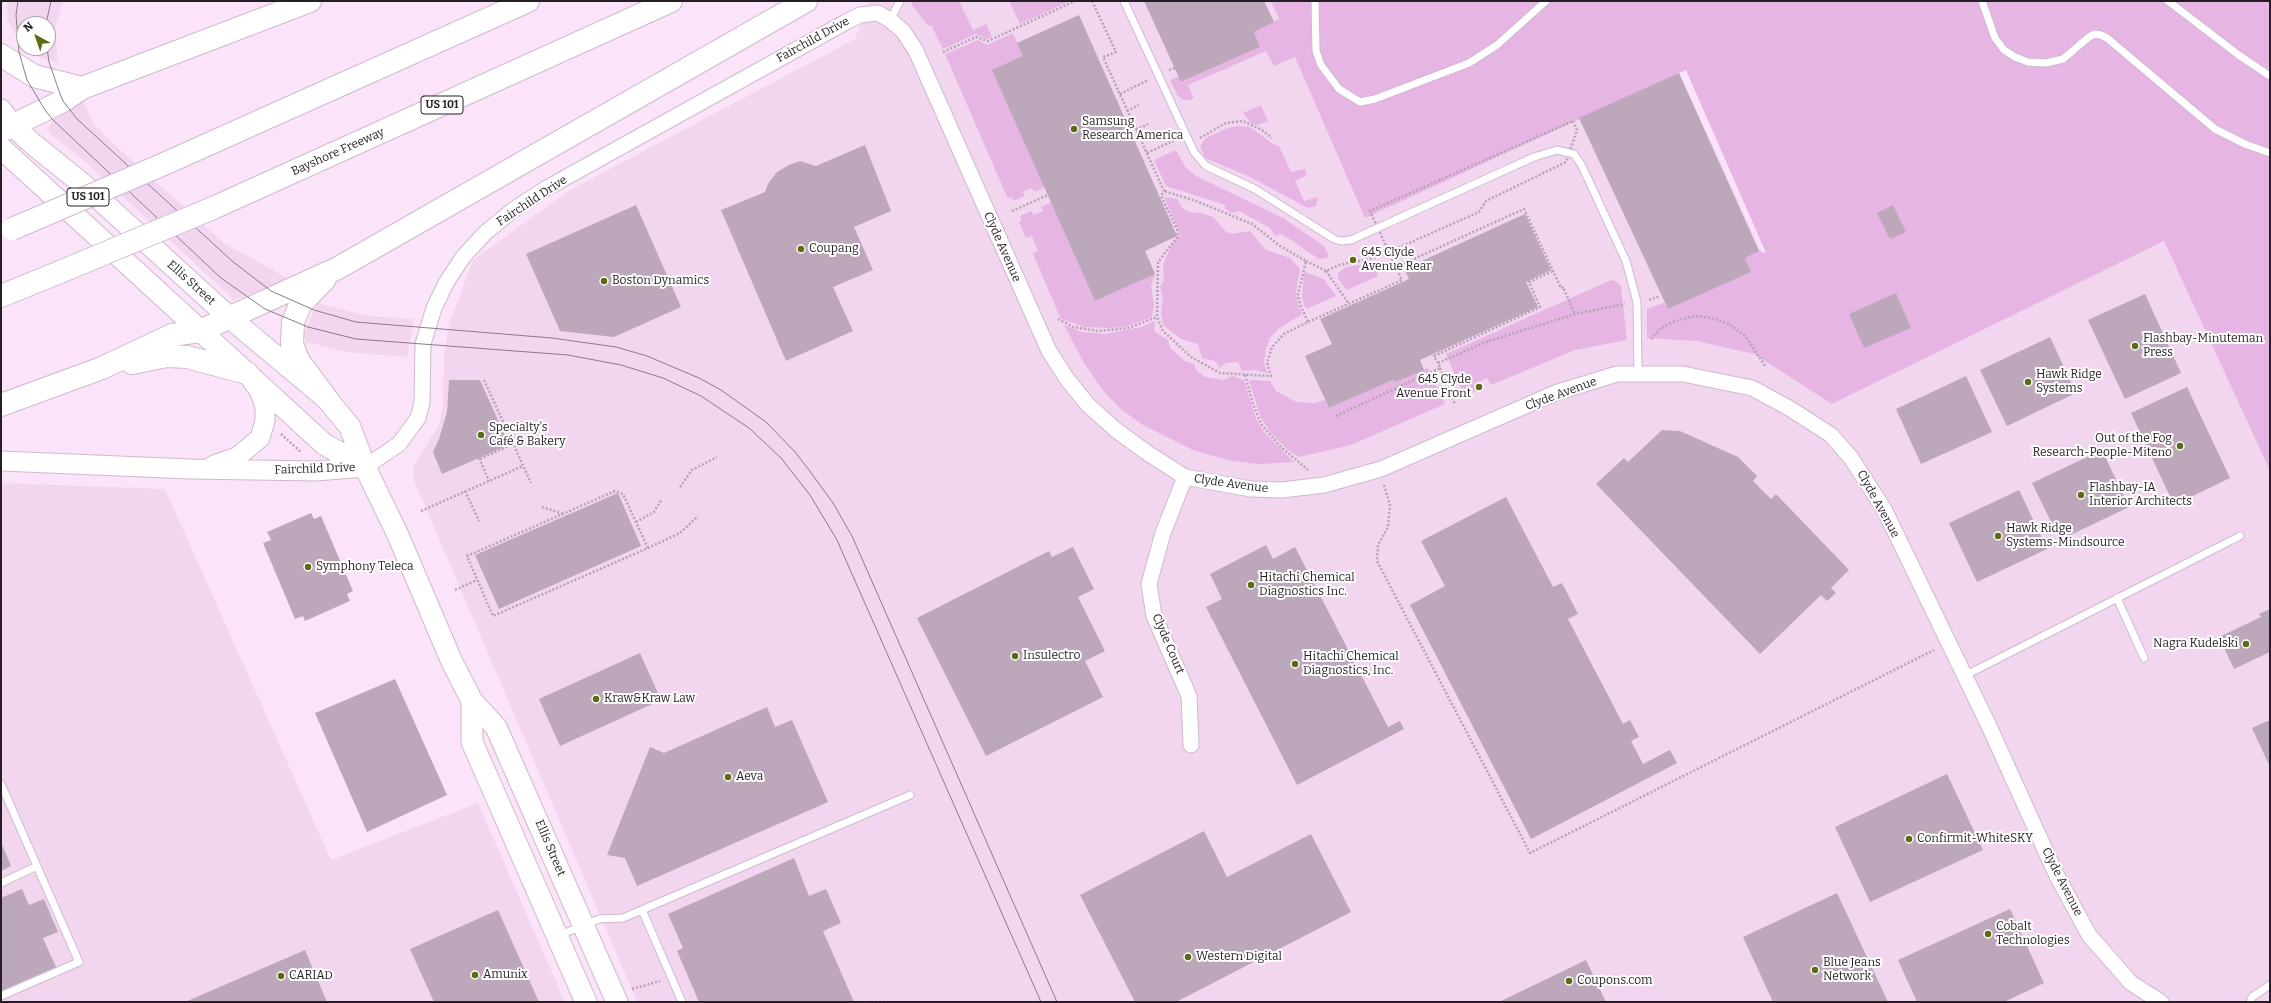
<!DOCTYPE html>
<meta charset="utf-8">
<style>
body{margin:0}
#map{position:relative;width:2271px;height:1003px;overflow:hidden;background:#fbe4f9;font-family:Bitter,serif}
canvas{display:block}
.frame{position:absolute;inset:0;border:2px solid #261e25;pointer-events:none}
.north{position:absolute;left:16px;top:16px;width:40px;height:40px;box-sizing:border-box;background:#fff;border:1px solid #a8a5a8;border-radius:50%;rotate:320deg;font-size:11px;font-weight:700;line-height:16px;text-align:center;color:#261e25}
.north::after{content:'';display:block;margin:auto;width:14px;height:18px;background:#5d6b14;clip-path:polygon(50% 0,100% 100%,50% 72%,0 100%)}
</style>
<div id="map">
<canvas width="2271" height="1003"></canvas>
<div class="frame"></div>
<div class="north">N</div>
</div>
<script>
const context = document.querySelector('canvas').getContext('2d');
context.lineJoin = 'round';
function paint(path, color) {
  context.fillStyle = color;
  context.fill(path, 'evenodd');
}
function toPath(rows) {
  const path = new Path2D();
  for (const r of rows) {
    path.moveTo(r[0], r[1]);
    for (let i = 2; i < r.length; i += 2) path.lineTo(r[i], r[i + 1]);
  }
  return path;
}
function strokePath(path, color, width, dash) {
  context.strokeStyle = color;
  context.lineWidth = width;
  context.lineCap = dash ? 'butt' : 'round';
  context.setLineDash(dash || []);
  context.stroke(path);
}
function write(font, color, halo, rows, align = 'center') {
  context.font = font + ' Bitter,serif';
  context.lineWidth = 4;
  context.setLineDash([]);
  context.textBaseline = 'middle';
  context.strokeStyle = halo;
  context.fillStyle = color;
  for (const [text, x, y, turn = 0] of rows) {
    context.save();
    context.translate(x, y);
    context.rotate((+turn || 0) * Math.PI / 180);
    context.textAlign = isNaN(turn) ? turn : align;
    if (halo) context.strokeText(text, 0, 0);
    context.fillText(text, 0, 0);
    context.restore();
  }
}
paint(toPath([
 [7,1,63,1,55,27,58,63,41,58,23,48,8,21],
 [24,24,48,24,48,48,24,48],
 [869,1,1274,1,1503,153,1679,73,1832,404,2164,241,2270,471,2270,1002,637,1002,413,478,414,465,439,425,443,405,444,356,449,324,473,260,570,190,855,39],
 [83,100,92,121,107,138,224,243,289,279,234,300,89,165,50,134,47,128,59,113],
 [317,303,367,316,414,319,407,357,346,352,306,342,304,334],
 [1,483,165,489,331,860,478,803,565,1002,1,1002]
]), '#f2d6f0');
paint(toPath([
 [911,1,959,1,973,30,986,24,992,37,987,39,976,34,943,49,931,25,928,26,912,5],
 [1009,1,1070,1,1020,24],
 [1271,1,2270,1,2270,471,2164,241,1832,404,1754,354,1697,341,1647,338,1647,309,1664,303,1668,309,1750,272,1745,258,1759,251,1766,253,1686,70,1365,218,1295,57,1274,66,1266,51,1188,85,1194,98,1189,100,1183,100,1178,96,1170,80,1179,76,1182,82,1260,47,1254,32,1279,19],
 [1013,33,1023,56,1045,187,1034,192,1032,188,1023,192,1025,196,1014,201,1011,197,1008,199,945,54,978,40,987,45],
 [1261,105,1268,121,1257,125,1252,124,1243,113],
 [1239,126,1250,127,1273,144,1279,146,1291,172,1305,169,1307,175,1295,181,1304,201,1318,197,1316,206,1308,208,1248,176,1205,158,1200,146,1206,138,1228,128],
 [1176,150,1186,168,1196,176,1283,218,1324,246,1329,256,1327,258,1319,259,1282,234,1275,236,1270,228,1239,211,1231,213,1225,208,1225,205,1166,186,1154,160],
 [1164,197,1177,199,1182,208,1189,212,1201,213,1213,217,1226,232,1232,234,1250,231,1266,250,1290,258,1300,269,1296,292,1298,304,1302,314,1278,329,1270,338,1266,349,1264,362,1267,373,1255,370,1242,371,1238,362,1226,363,1220,368,1215,361,1202,358,1198,344,1181,339,1163,325,1161,313,1163,297,1160,287,1164,280,1163,265,1170,248,1180,234],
 [1051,202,1095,301,1155,274,1151,286,1154,305,1152,317,1127,326,1112,328,1084,327,1061,319,1033,254,1038,251,1032,236,1026,238,1019,222,1022,220,1020,216,1031,211,1034,215,1043,211,1041,207],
 [1358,265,1369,266,1375,269,1378,276,1347,290,1338,279,1338,274,1344,268],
 [1304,272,1324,279,1336,296,1306,309,1302,299],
 [1611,280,1617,282,1621,286,1627,340,1575,350,1491,385,1487,378,1474,384,1476,391,1464,396,1446,354],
 [1155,321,1154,331,1168,340,1170,348,1185,361,1194,364,1197,371,1205,377,1223,380,1233,376,1244,380,1256,419,1264,432,1294,462,1259,464,1231,461,1193,450,1143,425,1122,410,1104,392,1084,363,1064,325,1081,332,1105,334,1141,327],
 [1428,368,1445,404,1351,445,1299,457,1288,450,1270,432,1260,416,1249,380,1270,381,1276,391,1296,402,1315,403,1325,400,1329,408,1393,380,1396,382]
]), '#e6b5e3');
paint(toPath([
 [1144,1,1264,1,1274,22,1254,32,1260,47,1181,82],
 [1079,15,1177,236,1145,251,1155,274,1095,301,992,70,1023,56,1017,43],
 [1679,73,1759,251,1745,258,1751,272,1668,309,1579,118],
 [865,145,891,211,854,227,873,270,833,287,853,331,786,361,721,210,765,192,768,184,777,172,789,165,800,161,816,166],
 [636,205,681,307,614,337,560,331,526,254],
 [1893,205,1906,232,1890,239,1877,213],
 [1525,214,1551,270,1526,282,1538,307,1420,360,1424,370,1396,382,1393,380,1329,408,1305,356,1332,344,1320,319,1409,279,1404,269],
 [1896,293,1911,328,1864,348,1849,314],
 [2145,294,2181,373,2125,399,2088,320],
 [2050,337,2076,393,2007,426,1980,370],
 [1966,376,1992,432,1921,464,1896,409],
 [449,380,480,380,509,445,442,474,433,452,439,439,447,412],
 [2187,387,2230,478,2174,505,2131,413],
 [1662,430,1680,431,1738,457,1757,476,1753,481,1771,499,1776,494,1849,570,1831,588,1836,593,1827,601,1821,595,1760,654,1596,484,1624,458,1628,462],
 [2102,450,2129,507,2060,540,2032,483],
 [2019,490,2047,549,1977,582,1949,523],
 [618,493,641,546,499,609,475,555],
 [1506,497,1553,587,1562,583,1578,614,1568,619,1623,724,1630,720,1639,737,1631,741,1643,764,1670,750,1677,763,1531,839,1410,605,1445,586,1421,541],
 [311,513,314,519,321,516,353,591,347,594,350,601,305,621,303,616,295,619,263,543,271,540,267,532],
 [1266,545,1273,559,1295,547,1388,727,1400,721,1404,729,1297,785,1206,607,1222,599,1210,574],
 [1073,547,1094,589,1078,597,1105,651,1085,661,1103,697,986,756,917,618,1049,551,1052,557],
 [2270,609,2270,652,2234,669,2219,637,2261,617,2259,614],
 [640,653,661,700,560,746,539,699],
 [395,679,447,795,367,832,315,713],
 [767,707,775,727,792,720,828,802,637,886,625,858,607,855,650,747,664,753],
 [2270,720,2270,767,2252,728],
 [1947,774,1983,850,1870,902,1835,827],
 [1204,831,1227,877,1311,834,1351,912,1176,1002,1135,1002,1080,895],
 [1,842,11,866,1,871],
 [794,858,809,896,826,889,841,923,823,931,854,1002,699,1002,677,951,683,948,668,914],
 [22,889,29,905,44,899,58,932,43,938,56,967,1,991,1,898],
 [1837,893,1888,1002,1773,1002,1743,937],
 [2010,909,2044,983,2004,1002,1917,1002,1898,960],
 [498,910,539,1002,434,1002,410,949],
 [305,950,327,1002,185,1002],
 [1586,960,1606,1002,1499,1002]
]), '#bca7bb');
const service = toPath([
 [1124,1,1194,152,1206,166,1255,189,1334,239,1341,241,1351,240,1534,157,1557,150,1574,154,1582,166,1626,261,1637,302,1638,374],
 [1315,1,1316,51,1321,65,1339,89,1360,102,1375,99,1469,63,1497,45,1546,1],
 [1982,1,1995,38,2004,50,2015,57,2028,62,2046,63,2063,59,2089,37,2095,34,2101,35,2107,38,2215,129,2245,144,2270,153],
 [2168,1,2240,56,2270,76],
 [890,20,900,1],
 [2117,598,2144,658],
 [1964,676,2240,536],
 [1,784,79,962,1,996],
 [1,883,37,866],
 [642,910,682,1002],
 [558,936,599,919,623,918,910,795],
 [2250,1002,2252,997,2270,985]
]);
const minor = toPath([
 [365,467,399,444,418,418,422,403,423,344,434,308,446,283,463,257,485,233,513,210,545,189,846,22,860,15,878,13,890,20,903,31,916,51,1049,351,1067,379,1088,405,1116,430,1146,452,1185,477,1251,489,1282,490,1324,485,1381,469,1555,393,1617,374,1683,374,1752,388,1789,408,1831,435,1851,458,1884,509,1989,726,2056,874,2089,935,2131,983,2161,1002],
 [1185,477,1163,533,1149,584,1154,616,1189,696,1191,745]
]);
const tertiary = toPath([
 [1,461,190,469,316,471,365,467],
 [214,465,237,457,260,438,265,421,265,407,260,392,252,381]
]);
const secondary = toPath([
 [1,110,13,126,33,144,85,186,230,318,327,399,350,427,365,467,397,533,452,662,472,701,496,727,617,1002],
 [1,148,324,444,365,467],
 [472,701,472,742,586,1002]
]);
const motorway = toPath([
 [1,55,34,76,82,88],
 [1,131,63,101,82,88,310,1],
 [164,164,528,1],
 [213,208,671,1],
 [325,279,300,305,293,322,292,344,298,360,327,399],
 [1,296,60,272],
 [132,363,167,356,187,357,247,373],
 [1,405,102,368,172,335,200,331,338,268,806,1]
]);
strokePath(service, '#cfb9cd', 9);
strokePath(minor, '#cfb9cd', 17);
strokePath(tertiary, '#cfb9cd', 21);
strokePath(secondary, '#cfb9cd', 23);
strokePath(motorway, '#cfb9cd', 24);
strokePath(toPath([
 [1092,1,1116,52,1103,57,1164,191,1161,196,1177,229,1178,236,1158,262,1157,317,1163,331,1191,357,1220,373,1271,376,1267,363,1272,347,1284,334,1308,322,1300,304,1298,294,1306,261,1280,246,1252,224,1196,201,1164,191],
 [943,52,976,37,988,41,1075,1],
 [1169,70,1175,68],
 [1120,94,1148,80],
 [1127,111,1139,105],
 [1573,121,1577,130,1566,162,1486,201,1479,212,1389,252,1370,211,1573,121],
 [1136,130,1148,124],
 [1200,138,1226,123,1243,121,1262,130,1272,138],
 [1147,153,1175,140],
 [1012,211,1048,195],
 [1306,261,1326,271,1339,265,1370,259,1389,252,1402,280,1308,322],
 [1396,267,1524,209,1561,288,1563,287,1575,314],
 [1326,271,1349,304],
 [1649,300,1660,296],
 [1058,319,1073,327,1098,331,1128,328,1157,317],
 [1651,339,1660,329,1675,321,1695,316,1711,318,1729,324,1746,337,1765,366],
 [1438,363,1434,356,1540,307,1529,282,1553,271],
 [1440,368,1455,404],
 [1245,375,1253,404,1261,424,1280,446,1308,470],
 [484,380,531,483],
 [1336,416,1440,368,1438,363,1486,342,1575,314,1625,304],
 [281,434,301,452],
 [479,458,489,481],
 [480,459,513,444],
 [1384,485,1390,505,1388,527,1378,545,1377,561,1530,853,1934,650],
 [680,487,692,470,717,457],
 [465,491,479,521],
 [542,507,564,514],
 [421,511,523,466],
 [636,522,654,512,662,499],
 [648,548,623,494,615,491,467,556,493,616,648,548,680,533,698,516],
 [455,590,477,580],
 [632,989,660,981],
 [871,1002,888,1002]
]), '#b5a3b3', 2.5, [2, 2]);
strokePath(service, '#fff', 7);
strokePath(minor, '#fff', 15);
strokePath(tertiary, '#fff', 19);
strokePath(secondary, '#fff', 21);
strokePath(motorway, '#fff', 22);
strokePath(toPath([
 [18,1,16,15,19,52,27,80,45,110,53,120,221,278,265,309,308,327,356,339,568,355,621,365,663,378,701,396,749,428,781,458,810,495,837,540,1041,1002],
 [46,24,51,1],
 [47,48,49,62,59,91,63,101,77,119,232,261,271,291,314,310,356,322,552,338,616,347,647,356,699,378,721,390,766,422,795,452,809,470,833,503,852,536,1057,1002]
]), '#8a7b89', 1);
const motorwayBridge = toPath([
 [12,229,164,164],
 [60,272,213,208]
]);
strokePath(motorwayBridge, '#cfb9cd', 24, []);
strokePath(motorwayBridge, '#fff', 22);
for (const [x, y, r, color] of [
 [1074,129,4,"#5d6b14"],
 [801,249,4,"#5d6b14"],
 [1353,260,4,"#5d6b14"],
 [604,281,4,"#5d6b14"],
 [2135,346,4,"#5d6b14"],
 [2028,382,4,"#5d6b14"],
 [1479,387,4,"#5d6b14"],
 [481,435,4,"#5d6b14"],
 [2180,446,4,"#5d6b14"],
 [2081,495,4,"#5d6b14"],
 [1998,536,4,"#5d6b14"],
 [308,567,4,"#5d6b14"],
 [1251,585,4,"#5d6b14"],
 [2246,644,4,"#5d6b14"],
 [1015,656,4,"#5d6b14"],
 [1295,664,4,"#5d6b14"],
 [596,699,4,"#5d6b14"],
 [728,777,4,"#5d6b14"],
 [1909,839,4,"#5d6b14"],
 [1988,934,4,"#5d6b14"],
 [1188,957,4,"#5d6b14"],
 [1815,970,4,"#5d6b14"],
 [475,975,4,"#5d6b14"],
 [281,976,4,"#5d6b14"],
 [1569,981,4,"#5d6b14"]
]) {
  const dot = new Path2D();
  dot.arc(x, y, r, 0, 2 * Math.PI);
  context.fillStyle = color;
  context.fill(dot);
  strokePath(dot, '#fff', 1.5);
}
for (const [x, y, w] of [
 [442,105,42],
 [88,197,42]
]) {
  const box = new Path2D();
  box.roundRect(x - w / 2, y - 9, w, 18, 3);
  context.fillStyle = '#fff';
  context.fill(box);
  strokePath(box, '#261e25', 1);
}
write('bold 11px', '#261e25', null, [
 ["US 101",442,105],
 ["US 101",88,197]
]);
write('12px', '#261e25', '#fff', [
 ["Fairchild Drive",813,40,-29],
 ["Bayshore Freeway",338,152,-24],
 ["Fairchild Drive",532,201,-33],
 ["Clyde Avenue",1002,247,66],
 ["Ellis Street",191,283,42],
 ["Clyde Avenue",1561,394,-20],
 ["Fairchild Drive",315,469,-2],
 ["Clyde Avenue",1231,484,8],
 ["Clyde Avenue",1878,504,61],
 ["Clyde Court",1168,644,67],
 ["Ellis Street",550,848,67],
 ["Clyde Avenue",2062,882,63]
]);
write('12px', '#261e25', '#fff', [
 ["Samsung",1082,122],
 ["Research America",1082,136],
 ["Coupang",809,249],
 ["645 Clyde",1361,253],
 ["Avenue Rear",1361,267],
 ["Boston Dynamics",612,281],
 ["Flashbay-Minuteman",2143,339],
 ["Press",2143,353],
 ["Hawk Ridge",2036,375],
 ["Systems",2036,389],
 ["645 Clyde",1471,380,"right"],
 ["Avenue Front",1471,394,"right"],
 ["Specialty's",489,428],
 ["Café & Bakery",489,442],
 ["Out of the Fog",2172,439,"right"],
 ["Research-People-Miteno",2172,453,"right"],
 ["Flashbay-IA",2089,488],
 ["Interior Architects",2089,502],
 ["Hawk Ridge",2006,529],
 ["Systems-Mindsource",2006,543],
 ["Symphony Teleca",316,567],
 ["Hitachi Chemical",1259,578],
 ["Diagnostics Inc.",1259,592],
 ["Nagra Kudelski",2238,644,"right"],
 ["Insulectro",1023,656],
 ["Hitachi Chemical",1303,657],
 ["Diagnostics, Inc.",1303,671],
 ["Kraw&Kraw Law",604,699],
 ["Aeva",736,777],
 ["Confirmit-WhiteSKY",1917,839],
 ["Cobalt",1996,927],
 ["Technologies",1996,941],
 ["Western Digital",1196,957],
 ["Blue Jeans",1823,963],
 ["Network",1823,977],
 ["Amunix",483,975],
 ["CARIAD",289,976],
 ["Coupons.com",1577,981]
], 'left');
</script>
